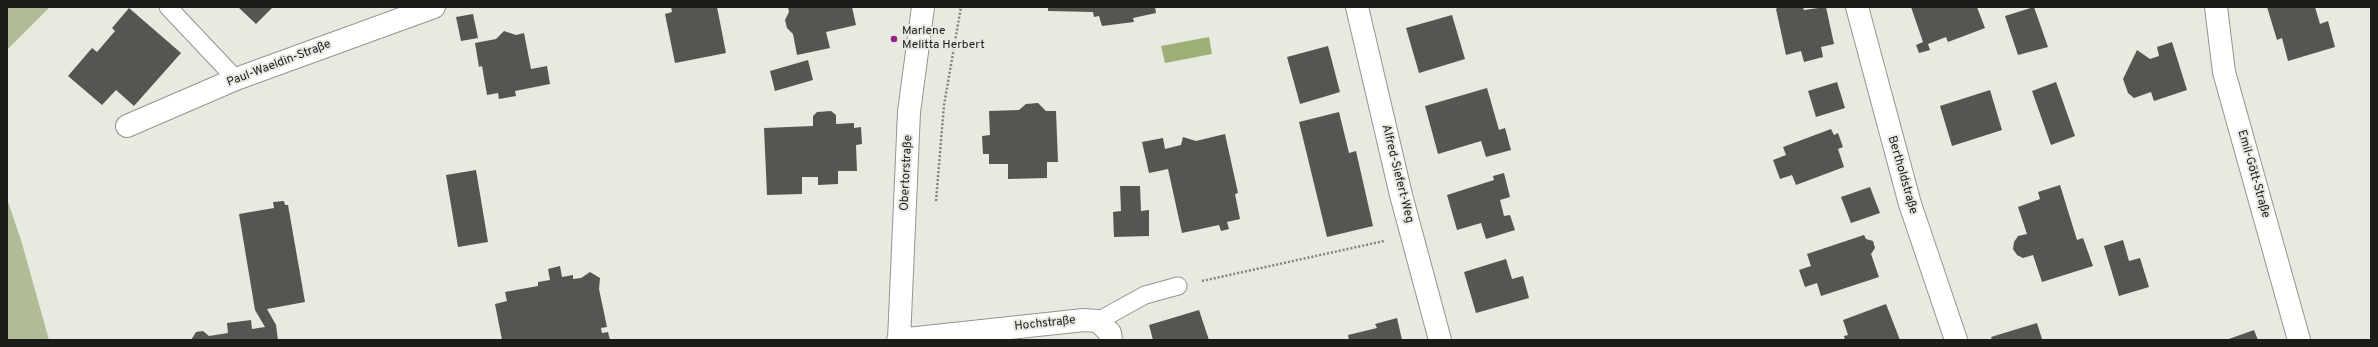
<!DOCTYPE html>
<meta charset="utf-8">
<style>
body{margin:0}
#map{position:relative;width:2378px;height:347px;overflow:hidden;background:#e7eae0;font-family:Overpass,sans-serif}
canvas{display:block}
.frame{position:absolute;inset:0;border:8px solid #1a1c18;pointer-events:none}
</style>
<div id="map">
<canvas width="2378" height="347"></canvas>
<div class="frame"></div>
</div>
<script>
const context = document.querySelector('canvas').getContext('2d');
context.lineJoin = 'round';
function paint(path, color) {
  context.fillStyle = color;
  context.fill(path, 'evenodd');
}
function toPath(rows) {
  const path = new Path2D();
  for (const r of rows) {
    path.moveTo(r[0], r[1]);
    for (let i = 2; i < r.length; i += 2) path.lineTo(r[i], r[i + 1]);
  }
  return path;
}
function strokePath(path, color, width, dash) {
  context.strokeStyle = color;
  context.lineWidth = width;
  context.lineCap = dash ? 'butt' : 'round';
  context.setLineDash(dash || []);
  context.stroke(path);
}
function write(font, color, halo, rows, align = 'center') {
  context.font = font + ' Overpass,sans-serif';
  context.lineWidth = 4;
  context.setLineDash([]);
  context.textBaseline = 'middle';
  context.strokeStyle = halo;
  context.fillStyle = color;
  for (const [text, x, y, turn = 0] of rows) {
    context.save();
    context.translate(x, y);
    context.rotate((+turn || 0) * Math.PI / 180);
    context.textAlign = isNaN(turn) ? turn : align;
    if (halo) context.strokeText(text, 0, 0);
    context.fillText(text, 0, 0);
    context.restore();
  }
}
paint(toPath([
 [7,7,50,7,7,50],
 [7,199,21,240,49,340,7,340]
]), '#b0bc95');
paint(toPath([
 [1209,37,1212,54,1165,63,1161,46]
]), '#9eaf76');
paint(toPath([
 [238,7,273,7,256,24],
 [671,7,717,7,726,53,675,63,665,14,672,12],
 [788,7,852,7,856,25,826,32,830,48,797,55,793,34,787,28,785,20,789,12],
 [1048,7,1155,7,1156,13,1133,18,1134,22,1102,26,1099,16,1094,17,1093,12,1048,11],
 [1778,7,1803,7,1804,10,1826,7,1834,44,1821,47,1823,57,1804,62,1801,51,1786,55,1776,9],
 [1911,7,1977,7,1985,28,1948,42,1946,37,1928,44,1930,50,1919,53,1916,45,1923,42],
 [2034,7,2048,47,2018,55,2005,16],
 [2267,7,2315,7,2320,24,2328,21,2335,47,2288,61,2282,38,2277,40],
 [129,8,181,53,134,106,116,90,102,105,68,76,92,48,97,52,115,31,112,28],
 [473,14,478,38,461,41,456,17],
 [1452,15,1465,59,1419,73,1406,28],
 [504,31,516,35,524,33,531,69,547,66,550,84,515,91,516,96,499,99,498,93,487,95,482,66,479,67,475,43,496,39],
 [2172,42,2187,90,2154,101,2151,92,2134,98,2128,93,2123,79,2137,50,2150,59,2159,56,2157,47],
 [1328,46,1340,92,1300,104,1287,57],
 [808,60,813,80,775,91,770,71],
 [1837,82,1845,108,1816,117,1808,91],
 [2056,82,2075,136,2051,145,2032,91],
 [1487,88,1499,130,1505,128,1511,150,1486,157,1481,141,1438,154,1425,106],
 [1990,90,2002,130,1952,146,1940,106],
 [1038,103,1046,111,1056,111,1058,162,1047,162,1047,178,1008,179,1008,164,989,164,989,154,983,154,982,136,990,135,989,111,1019,110,1026,104],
 [831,111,836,115,836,124,854,123,854,128,861,127,862,144,856,145,857,171,838,171,838,184,818,185,818,177,802,177,802,194,767,195,764,128,813,126,813,116,817,112],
 [1339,112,1349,153,1356,151,1373,226,1327,237,1299,122],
 [1831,129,1834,135,1838,133,1843,147,1838,149,1844,167,1796,185,1792,175,1780,179,1773,160,1786,155,1783,147],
 [1225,134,1238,193,1235,194,1240,219,1227,222,1229,229,1221,231,1219,225,1182,233,1168,169,1149,173,1142,142,1163,138,1165,149,1181,145,1183,137,1196,141],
 [476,170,488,242,458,247,446,175],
 [1504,173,1510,197,1500,200,1504,216,1510,215,1515,230,1486,239,1481,223,1457,230,1447,195,1494,180,1493,176],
 [2060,185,2077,240,2083,238,2093,266,2042,282,2033,255,2023,258,2017,255,2013,249,2014,242,2018,236,2027,234,2018,207,2040,199,2038,192],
 [1120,186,1140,186,1141,211,1149,210,1149,236,1114,237,1113,212,1121,211],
 [1870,187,1880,213,1851,223,1841,197],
 [284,201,285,205,288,205,305,302,267,309,276,325,278,340,191,340,196,332,203,331,209,336,228,333,227,323,251,320,252,329,265,327,255,310,239,214,274,208,273,202],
 [1864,235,1866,239,1873,241,1875,248,1871,254,1879,277,1821,296,1817,283,1805,287,1799,270,1811,266,1807,254],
 [2123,240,2129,261,2140,258,2149,287,2119,296,2104,246],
 [1506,259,1512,279,1523,276,1529,298,1476,313,1464,272],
 [560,266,562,277,573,275,573,279,581,278,590,272,600,278,599,289,607,327,601,328,602,333,608,332,610,340,502,340,495,304,507,301,505,292,538,286,538,282,550,280,548,269],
 [1886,304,1900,340,1845,340,1844,336,1848,335,1843,320],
 [1199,310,1209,340,1153,340,1149,325],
 [1397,318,1402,340,1349,340,1348,335,1377,328,1375,324],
 [2037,323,2042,339,1992,340,1991,337],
 [2254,330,2258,340,2226,340]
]), '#54574f');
const service = toPath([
 [168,7,236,79],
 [1098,321,1145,295,1178,286]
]);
const minor = toPath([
 [1357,7,1401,195,1440,340],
 [1857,7,1910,204,1956,340],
 [2216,7,2224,72,2299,340],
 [127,126,236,79,434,7],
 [898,340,1084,320,1098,321,1110,333,1111,340],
 [899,340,909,112,923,7]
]);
strokePath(service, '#93968c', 19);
strokePath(minor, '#93968c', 24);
strokePath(toPath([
 [936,201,944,105,961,7],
 [1202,281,1384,241]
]), '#81847d', 2.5, [2, 2]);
strokePath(service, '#fff', 17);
strokePath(minor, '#fff', 22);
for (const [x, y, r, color] of [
 [894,39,4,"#912487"]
]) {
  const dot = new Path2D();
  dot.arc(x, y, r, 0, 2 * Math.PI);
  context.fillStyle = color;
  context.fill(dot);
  strokePath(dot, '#e7eae0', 1.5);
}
write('12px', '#1a1c18', '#e7eae0', [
 ["Marlene",902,32],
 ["Melitta Herbert",902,46]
], 'left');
write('12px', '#1a1c18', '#e7eae0', [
 ["Paul-Waeldin-Straße",279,64,-21],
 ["Obertorstraße",907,173,-87],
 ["Alfred-Siefert-Weg",1397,174,76],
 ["Emil-Gött-Straße",2253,174,74],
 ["Bertholdstraße",1902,175,74],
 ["Hochstraße",1045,324,-6]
]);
</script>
